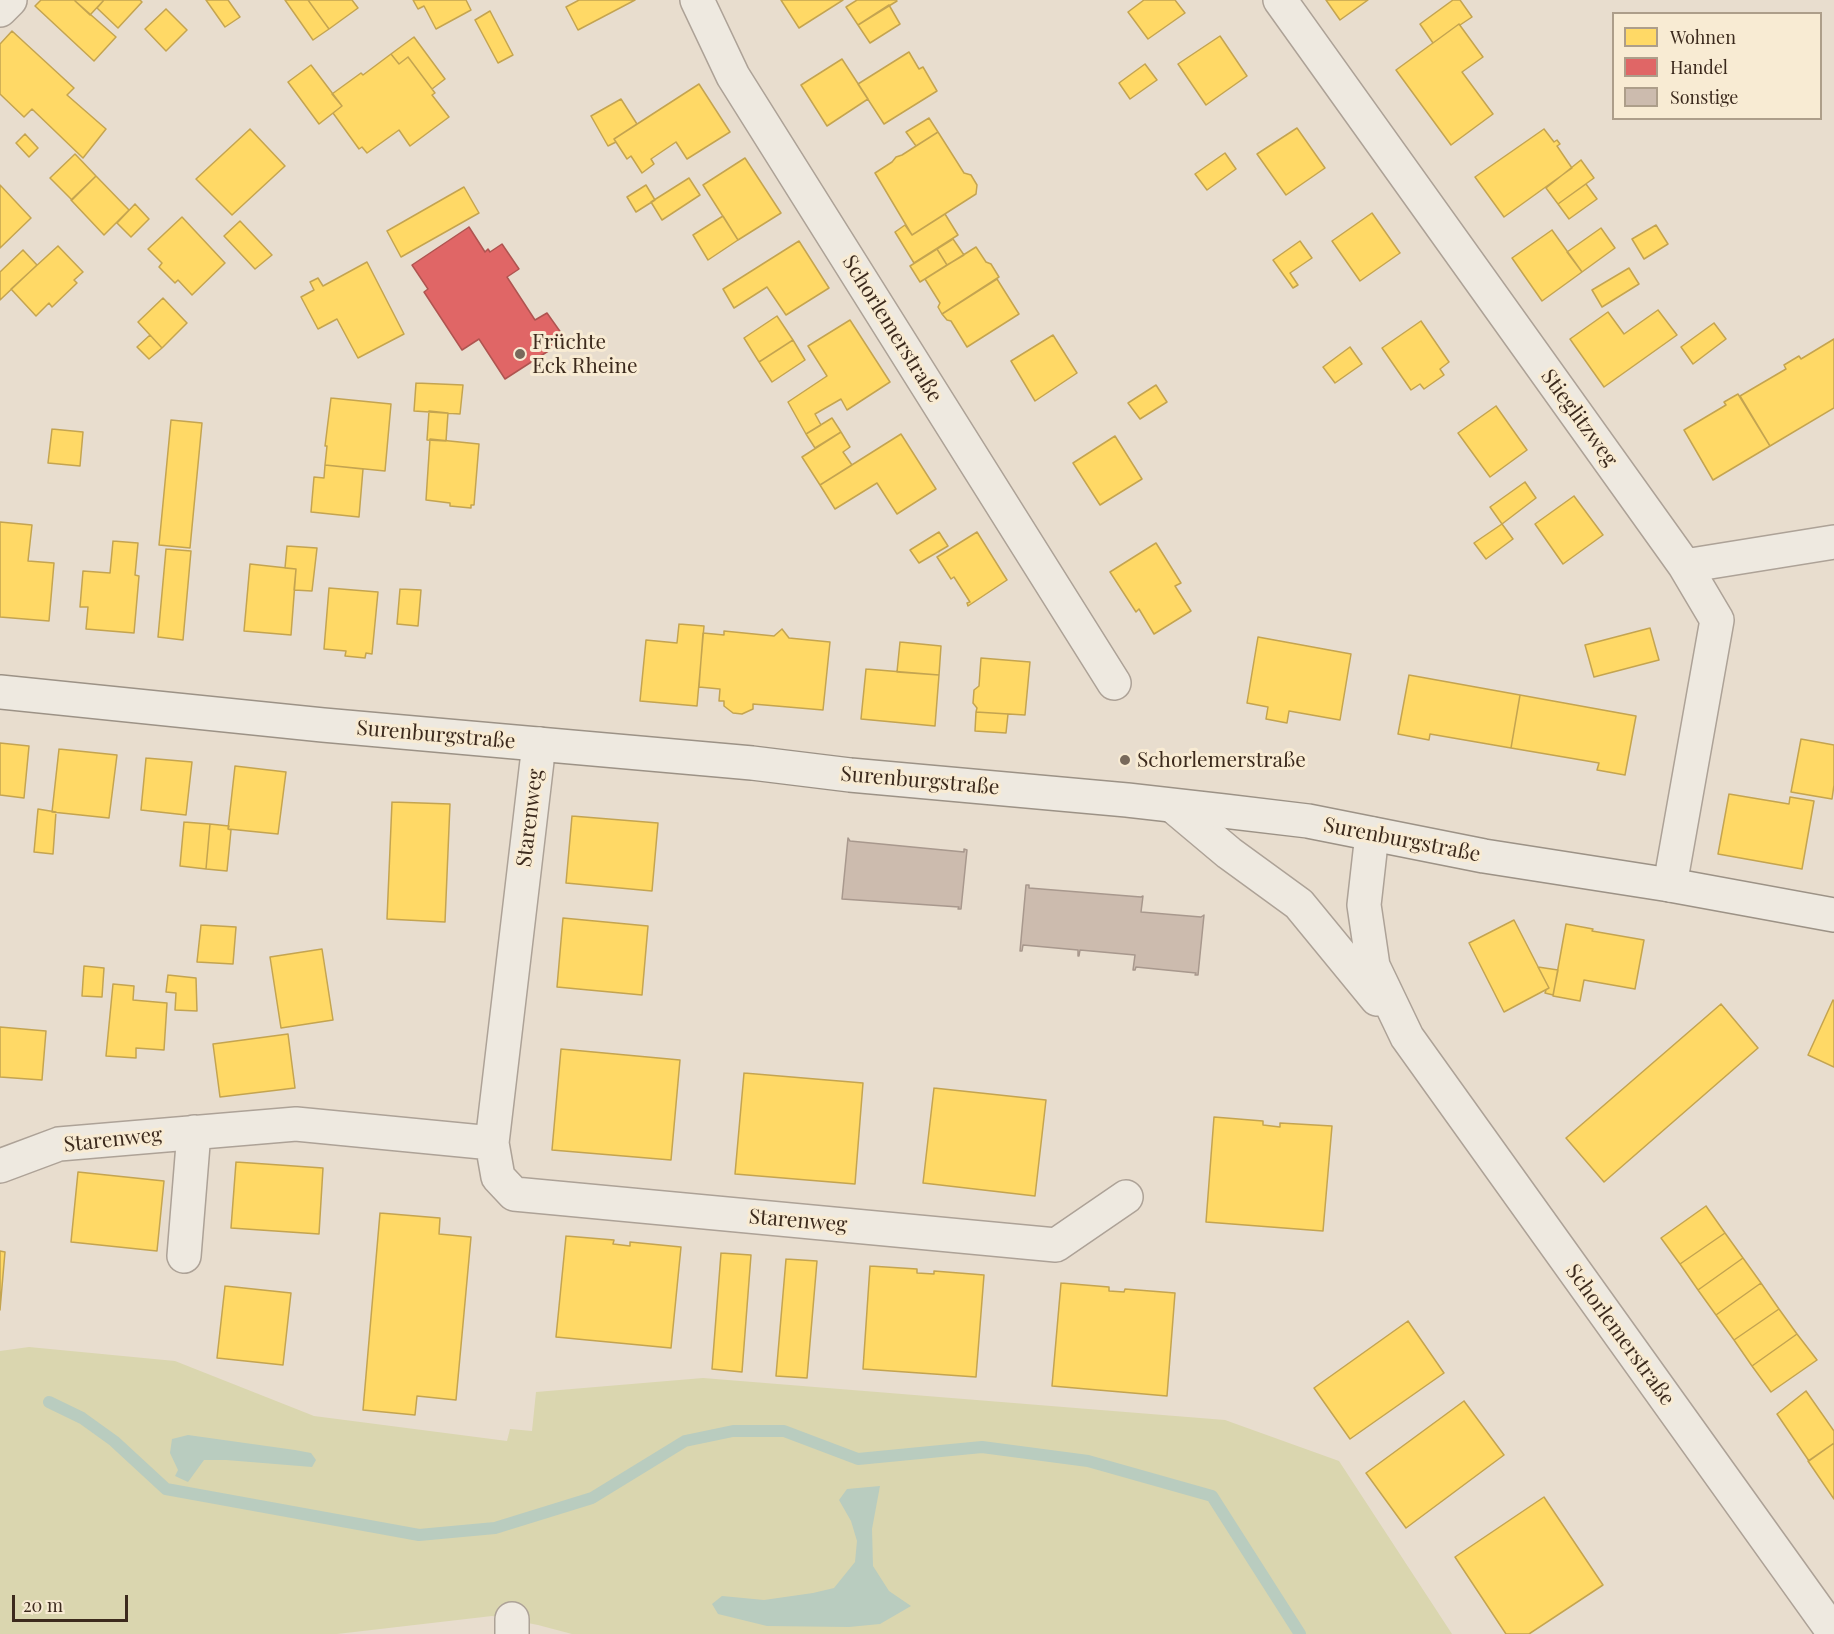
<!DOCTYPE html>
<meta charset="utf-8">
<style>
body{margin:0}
#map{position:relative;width:1834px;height:1634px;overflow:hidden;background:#e8ddce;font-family:"Playfair Display",serif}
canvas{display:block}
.legend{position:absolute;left:1612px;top:12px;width:210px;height:108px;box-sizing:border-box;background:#f8ebd3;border:2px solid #ad9e8a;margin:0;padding:8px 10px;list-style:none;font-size:18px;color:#3c2a1d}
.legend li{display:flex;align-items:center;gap:12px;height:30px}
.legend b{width:30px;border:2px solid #ad9e8a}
.scale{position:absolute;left:12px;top:1595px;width:116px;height:27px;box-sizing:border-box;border:3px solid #3c2a1d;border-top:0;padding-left:8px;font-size:18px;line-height:21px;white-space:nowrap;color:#3c2a1d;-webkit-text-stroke:4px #f8ebd3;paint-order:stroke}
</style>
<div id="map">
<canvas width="1834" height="1634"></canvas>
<ul class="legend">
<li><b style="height:16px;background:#ffd966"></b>Wohnen</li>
<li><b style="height:16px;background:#e06666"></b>Handel</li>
<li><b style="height:16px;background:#ccbbae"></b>Sonstige</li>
</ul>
<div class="scale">20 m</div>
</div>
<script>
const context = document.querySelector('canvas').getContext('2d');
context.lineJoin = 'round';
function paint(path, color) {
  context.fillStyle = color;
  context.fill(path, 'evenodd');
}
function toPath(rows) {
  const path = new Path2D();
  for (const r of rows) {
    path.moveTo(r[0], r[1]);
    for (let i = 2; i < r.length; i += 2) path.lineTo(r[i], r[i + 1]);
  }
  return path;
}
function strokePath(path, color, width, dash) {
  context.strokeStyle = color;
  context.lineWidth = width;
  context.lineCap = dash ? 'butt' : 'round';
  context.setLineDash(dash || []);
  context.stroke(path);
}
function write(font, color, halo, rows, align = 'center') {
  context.font = font + ' "Playfair Display",serif';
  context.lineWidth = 6;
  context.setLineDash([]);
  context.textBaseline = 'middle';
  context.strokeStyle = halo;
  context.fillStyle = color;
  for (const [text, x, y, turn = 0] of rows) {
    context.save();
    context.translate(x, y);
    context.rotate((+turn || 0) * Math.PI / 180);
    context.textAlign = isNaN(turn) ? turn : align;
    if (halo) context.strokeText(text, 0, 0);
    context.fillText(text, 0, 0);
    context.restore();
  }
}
paint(toPath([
 [29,1347,175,1361,314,1416,507,1441,510,1429,532,1431,536,1392,703,1378,1225,1420,1339,1461,1452,1634,572,1634,538,1625,492,1616,337,1634,0,1634,0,1351]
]), '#dad6af');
paint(toPath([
 [188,1435,295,1450,311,1453,316,1460,312,1467,226,1460,204,1460,188,1482,175,1476,178,1470,170,1453,172,1439],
 [880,1486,872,1529,873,1566,889,1591,911,1606,880,1624,849,1627,767,1626,718,1614,712,1604,722,1596,764,1600,813,1593,834,1588,855,1562,857,1541,851,1521,839,1500,847,1489]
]), '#b9ccbf');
const homes = toPath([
 [41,0,74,0,116,37,94,61,35,6,41,0],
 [74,0,104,0,90,15,74,0],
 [104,0,140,0,142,2,118,28,97,8,104,0],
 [206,0,228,0,240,17,225,27,206,0],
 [285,0,308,0,329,29,313,40,285,0],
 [308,0,352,0,358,8,329,29,308,0],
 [413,0,466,0,471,10,436,29,424,6,418,9,413,0],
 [579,0,635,0,578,30,566,7,579,0],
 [781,0,843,0,799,28,781,0],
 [857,0,896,0,897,1,858,25,846,7,857,0],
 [1144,0,1175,0,1185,13,1148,39,1128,12,1144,0],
 [1326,0,1368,0,1340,20,1326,0],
 [1453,0,1460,0,1472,17,1460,25,1459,24,1433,43,1420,24,1453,0],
 [889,5,900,24,870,43,858,25,889,5],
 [166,9,187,30,166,51,145,29,166,9],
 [490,11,513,55,498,63,475,20,490,11],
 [1459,24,1483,57,1462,72,1493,114,1451,145,1396,70,1459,24],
 [12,31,74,88,67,95,106,129,83,158,32,109,24,117,0,94,0,44,12,31],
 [1220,36,1247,76,1206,105,1178,64,1220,36],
 [414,37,445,79,432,89,408,57,399,64,391,54,414,37],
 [909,52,919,69,923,67,937,91,884,124,858,84,909,52],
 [391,54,399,64,408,57,435,93,432,95,449,117,410,146,399,130,367,153,362,147,359,149,333,113,342,106,332,94,361,73,363,75,391,54],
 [842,59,868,99,827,126,801,85,842,59],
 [1145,64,1157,80,1130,99,1119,83,1145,64],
 [311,65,342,106,319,124,288,82,311,65],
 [699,84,730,132,687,159,676,142,651,159,654,164,642,173,631,156,627,159,614,139,699,84],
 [621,99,637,124,614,139,616,142,608,146,591,116,621,99],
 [929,118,938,132,916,146,906,132,929,118],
 [1297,128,1325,168,1286,195,1257,154,1297,128],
 [250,129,285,166,232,215,196,179,250,129],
 [1544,129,1554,142,1557,140,1560,144,1557,146,1572,168,1504,217,1475,177,1544,129],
 [938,132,964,173,971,175,977,185,976,194,912,235,875,173,892,162,896,157,902,155,938,132],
 [25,134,38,148,29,157,16,143,25,134],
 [1225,153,1236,169,1207,190,1195,174,1225,153],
 [75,154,96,176,72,200,50,178,75,154],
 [745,158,781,213,738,240,703,185,745,158],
 [1581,160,1594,178,1558,204,1546,188,1581,160],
 [96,176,129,210,104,235,71,200,96,176],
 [689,178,700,195,662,220,651,202,689,178],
 [1586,184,1597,199,1569,219,1558,204,1586,184],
 [0,185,31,218,0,248,0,185],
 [646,185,655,200,636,212,627,197,646,185],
 [464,187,479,213,401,257,387,231,464,187],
 [135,204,149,219,131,237,117,223,135,204],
 [1372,213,1400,253,1360,281,1332,241,1372,213],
 [945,214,958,235,914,263,895,232,905,225,912,235,945,214],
 [723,216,738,240,708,260,693,235,723,216],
 [182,217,225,263,192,295,178,280,175,283,159,267,162,263,148,249,182,217],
 [240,221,272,255,255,269,224,236,240,221],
 [1656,225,1668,244,1644,259,1632,239,1656,225],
 [1601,228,1615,248,1582,272,1567,252,1601,228],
 [1552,230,1582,272,1542,301,1512,258,1552,230],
 [953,239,964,255,947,265,937,249,953,239],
 [799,241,829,288,786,315,767,287,734,308,723,289,799,241],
 [1300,241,1312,258,1290,273,1298,285,1293,288,1273,260,1300,241],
 [58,246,83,272,74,280,77,283,52,307,49,303,36,316,11,289,58,246],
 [976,247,986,262,991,264,999,277,942,314,938,307,940,303,925,279,976,247],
 [937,249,947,265,920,282,910,266,937,249],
 [23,250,37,265,0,300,0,272,23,250],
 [367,262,404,334,358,358,337,319,318,329,301,297,314,290,310,282,318,278,323,286,367,262],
 [1629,268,1639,284,1602,307,1592,290,1629,268],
 [997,279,1019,314,967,347,951,321,947,320,942,314,997,279],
 [163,298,187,323,162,348,138,322,163,298],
 [1658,310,1677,335,1604,387,1570,339,1608,312,1624,334,1658,310],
 [777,316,793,340,759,362,744,338,777,316],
 [850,320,890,382,847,410,841,399,815,414,821,425,806,434,788,402,827,376,808,346,850,320],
 [1421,321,1449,362,1440,369,1444,375,1424,389,1420,384,1411,390,1382,348,1421,321],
 [1714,323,1726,339,1693,364,1681,347,1714,323],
 [150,335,162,348,149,359,137,347,150,335],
 [1053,335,1077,373,1035,401,1011,361,1053,335],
 [1834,339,1834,408,1770,446,1740,396,1786,369,1784,365,1799,356,1801,359,1834,339],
 [793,340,805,360,772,382,759,362,793,340],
 [1350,347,1362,364,1335,383,1323,367,1350,347],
 [416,383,463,385,460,414,414,411,416,383],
 [1156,385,1167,402,1140,419,1128,403,1156,385],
 [1738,394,1770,446,1713,480,1684,430,1726,405,1724,402,1738,394],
 [331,398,391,404,385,471,325,465,327,446,325,446,331,398],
 [1496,406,1527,450,1490,477,1458,433,1496,406],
 [429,411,448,413,446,441,427,440,429,411],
 [832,418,841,432,815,448,806,434,832,418],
 [171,420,202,423,190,548,159,545,171,420],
 [52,429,83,432,80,466,48,463,52,429],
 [841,432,850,447,843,452,852,465,820,485,802,457,841,432],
 [901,434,936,489,897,514,877,483,835,509,820,485,901,434],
 [1115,436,1142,479,1100,505,1073,463,1115,436],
 [430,439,479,444,474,505,471,505,471,508,450,506,450,503,426,500,430,439],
 [325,465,363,469,359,517,311,512,314,477,324,478,325,465],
 [1525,482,1536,498,1502,524,1490,507,1525,482],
 [1574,496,1603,535,1563,564,1535,524,1574,496],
 [0,522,32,525,28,561,54,563,49,621,0,617,0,522],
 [1502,524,1513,539,1486,559,1474,543,1502,524],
 [939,532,948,546,919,563,910,550,939,532],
 [977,532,1007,580,968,606,967,603,970,602,954,577,951,579,937,557,977,532],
 [113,541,138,543,135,575,139,576,134,633,86,629,88,607,80,607,83,571,110,573,113,541],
 [1156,543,1181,583,1175,586,1191,611,1154,634,1139,609,1136,612,1110,572,1156,543],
 [287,546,317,548,312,591,294,590,296,569,285,568,287,546],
 [166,549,191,551,183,640,158,637,166,549],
 [250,564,296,569,291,635,244,631,250,564],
 [329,588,378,592,372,654,366,653,365,658,345,656,346,651,324,649,329,588],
 [400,589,421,590,418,626,397,624,400,589],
 [679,624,704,626,697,706,640,701,646,640,677,643,679,624],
 [1650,628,1659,660,1594,677,1585,645,1650,628],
 [782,629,789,638,830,642,823,710,753,704,753,709,742,714,733,713,724,706,724,701,719,701,720,689,699,687,703,633,724,635,724,631,774,636,782,629],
 [1258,637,1351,654,1340,720,1289,711,1287,723,1266,719,1268,707,1247,703,1258,637],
 [900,642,941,646,939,675,897,672,900,642],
 [981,658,1030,662,1025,715,976,712,977,708,973,703,974,690,979,686,981,658],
 [866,669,939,675,935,726,861,719,866,669],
 [1409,675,1520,695,1511,748,1430,734,1429,740,1398,734,1409,675],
 [1520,695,1636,716,1625,775,1597,770,1599,763,1511,748,1520,695],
 [976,712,1008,714,1006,733,975,731,976,712],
 [1801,739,1834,745,1834,785,1832,799,1791,792,1801,739],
 [0,743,29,746,24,798,0,795,0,743],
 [59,749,117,755,109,818,52,812,59,749],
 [146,758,192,762,186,815,141,810,146,758],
 [235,766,286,772,278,834,228,829,235,766],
 [1729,794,1789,804,1790,797,1814,801,1802,869,1718,854,1729,794],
 [392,802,450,804,445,922,387,919,392,802],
 [38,809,56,812,53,854,34,852,38,809],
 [572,816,658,823,652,891,566,883,572,816],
 [184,822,210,824,206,869,180,866,184,822],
 [210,824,229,826,228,829,231,830,227,871,206,869,210,824],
 [563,918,648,926,642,995,557,987,563,918],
 [1514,920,1549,988,1504,1012,1469,943,1514,920],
 [1566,924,1593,929,1592,931,1644,940,1635,989,1584,980,1580,1001,1553,996,1566,924],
 [201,925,236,927,233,964,197,962,201,925],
 [322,949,333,1020,281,1028,270,957,322,949],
 [84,966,104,968,102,997,82,996,84,966],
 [1538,967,1558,970,1553,995,1545,993,1546,990,1549,988,1538,967],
 [168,975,196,978,197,1011,175,1010,176,993,166,992,168,975],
 [113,984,134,986,133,1000,167,1003,164,1050,136,1048,136,1058,106,1056,113,984],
 [1833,1000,1834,1001,1834,1067,1808,1055,1833,1000],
 [1721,1004,1758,1048,1604,1182,1566,1138,1721,1004],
 [0,1027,46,1031,42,1080,0,1077,0,1027],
 [288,1034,295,1088,220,1097,213,1044,288,1034],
 [561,1049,680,1060,671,1160,552,1150,561,1049],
 [744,1073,863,1083,855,1184,735,1174,744,1073],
 [934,1088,1046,1100,1035,1196,923,1183,934,1088],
 [1214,1117,1263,1121,1263,1125,1280,1127,1280,1123,1332,1126,1323,1231,1206,1222,1214,1117],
 [236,1162,323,1168,319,1234,231,1228,236,1162],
 [78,1172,164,1181,157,1251,71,1242,78,1172],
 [1706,1206,1725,1233,1680,1264,1661,1238,1706,1206],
 [380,1213,440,1218,439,1234,471,1237,456,1400,417,1396,415,1415,363,1410,380,1213],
 [1725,1233,1743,1258,1698,1290,1680,1264,1725,1233],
 [566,1236,614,1240,613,1244,630,1246,630,1242,681,1247,671,1348,556,1337,566,1236],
 [0,1251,5,1252,0,1310,0,1251],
 [721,1253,751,1255,742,1372,712,1369,721,1253],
 [1743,1258,1761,1283,1716,1315,1698,1290,1743,1258],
 [786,1259,817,1261,807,1378,776,1376,786,1259],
 [870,1266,917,1269,917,1273,934,1274,934,1271,984,1275,976,1377,863,1369,870,1266],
 [1061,1283,1109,1287,1109,1291,1124,1292,1125,1289,1175,1293,1167,1396,1052,1386,1061,1283],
 [1761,1283,1779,1309,1734,1340,1716,1315,1761,1283],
 [225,1286,291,1293,283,1365,217,1358,225,1286],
 [1779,1309,1797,1334,1752,1366,1734,1340,1779,1309],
 [1408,1321,1444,1373,1350,1439,1314,1388,1408,1321],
 [1797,1334,1817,1360,1771,1392,1752,1366,1797,1334],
 [1806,1391,1834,1431,1834,1443,1809,1461,1777,1414,1806,1391],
 [1464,1401,1504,1455,1406,1528,1366,1473,1464,1401],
 [1834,1443,1834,1499,1808,1461,1834,1443],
 [1544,1497,1603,1585,1529,1634,1506,1634,1455,1557,1544,1497]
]);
paint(homes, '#ffd966');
strokePath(homes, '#c4a450', 1.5);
const shops = toPath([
 [469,227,485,252,488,249,490,252,502,244,519,269,507,277,535,320,547,313,564,337,552,345,553,348,505,379,479,339,462,350,424,292,428,289,412,265,469,227]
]);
paint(shops, '#e06666');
strokePath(shops, '#af5450', 1.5);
strokePath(toPath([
 [49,1402,82,1418,114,1441,166,1489,419,1535,495,1528,592,1498,685,1441,733,1431,784,1431,858,1459,982,1447,1088,1461,1212,1496,1300,1634]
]), '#b9ccbf', 12);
const building = toPath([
 [848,838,850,841,964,852,964,849,967,850,961,909,958,909,959,907,842,899,848,838],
 [1026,885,1029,885,1029,888,1141,897,1143,896,1141,912,1201,917,1204,915,1198,975,1195,975,1196,973,1136,967,1135,970,1133,970,1135,955,1080,950,1079,956,1078,956,1078,950,1023,945,1022,951,1020,951,1026,885]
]);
paint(building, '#ccbbae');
strokePath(building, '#a8988d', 1.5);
const street = toPath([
 [697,0,733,76,1114,683],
 [1280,0,1685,566,1717,620,1670,885],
 [0,10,10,0],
 [1685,566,1834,542],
 [1173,806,1229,853,1299,904,1377,999],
 [1372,834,1364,905,1373,966,1407,1037,1834,1633],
 [492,1143,498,1177,514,1194,1056,1245,1126,1197],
 [0,1166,59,1144,296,1124,492,1143,539,744],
 [184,1256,194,1132],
 [512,1619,512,1634]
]);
const secondary = toPath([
 [0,692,323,725,752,763,850,775,1127,800,1224,811,1308,821,1484,856,1670,885,1834,915]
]);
strokePath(street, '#ada297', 36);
strokePath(secondary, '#9c9286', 36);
strokePath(street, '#eee9e0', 33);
strokePath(secondary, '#eee9e0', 33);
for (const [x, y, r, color] of [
 [520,354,6,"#78695b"],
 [1125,760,6,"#78695b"]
]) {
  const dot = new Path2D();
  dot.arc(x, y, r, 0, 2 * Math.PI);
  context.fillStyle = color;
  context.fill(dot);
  strokePath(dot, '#f8ebd3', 2);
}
write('21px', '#3c2a1d', '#f8ebd3', [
 ["Schorlemerstraße",892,329,58],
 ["Stieglitzweg",1579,418,54],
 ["Surenburgstraße",436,735,5],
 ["Surenburgstraße",920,781,5],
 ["Starenweg",530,818,-83],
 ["Surenburgstraße",1402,840,11],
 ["Starenweg",113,1140,-6],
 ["Starenweg",798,1221,5],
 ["Schorlemerstraße",1620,1335,54]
]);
write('21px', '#3c2a1d', '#f8ebd3', [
 ["Früchte",532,342],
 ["Eck Rheine",532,366],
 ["Schorlemerstraße",1137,760]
], 'left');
</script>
